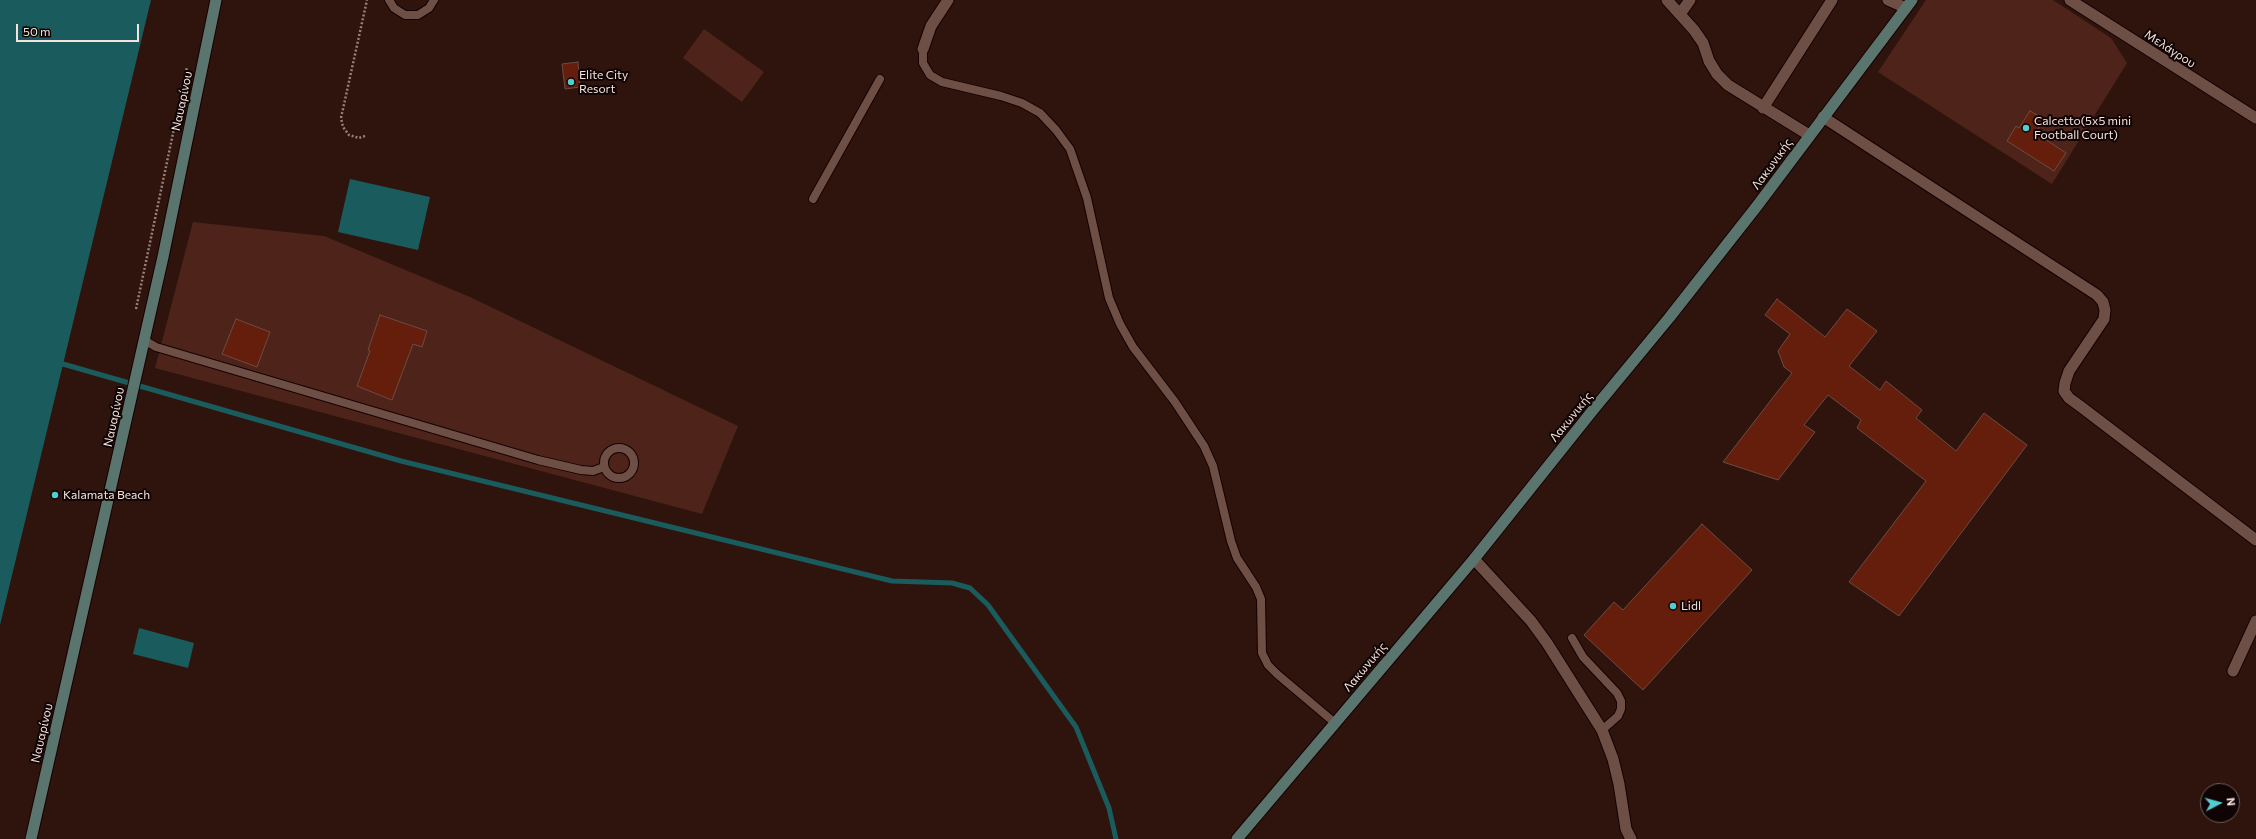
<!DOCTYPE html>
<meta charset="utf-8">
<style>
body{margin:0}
#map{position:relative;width:2256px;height:839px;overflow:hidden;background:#2e140d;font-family:Commissioner,sans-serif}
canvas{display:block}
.north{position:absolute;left:2200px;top:783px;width:40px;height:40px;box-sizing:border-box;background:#0f0403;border:1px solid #6b5d5a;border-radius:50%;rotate:84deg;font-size:11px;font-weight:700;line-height:16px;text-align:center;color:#f5e2dd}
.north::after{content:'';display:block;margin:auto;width:14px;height:18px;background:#52cdd0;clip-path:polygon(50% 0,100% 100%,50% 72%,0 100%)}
.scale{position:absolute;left:16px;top:24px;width:123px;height:18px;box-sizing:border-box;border:2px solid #f5e2dd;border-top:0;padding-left:5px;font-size:12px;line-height:14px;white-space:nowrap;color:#f5e2dd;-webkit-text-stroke:3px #0f0403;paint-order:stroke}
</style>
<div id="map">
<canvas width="2256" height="839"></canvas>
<div class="north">N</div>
<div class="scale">50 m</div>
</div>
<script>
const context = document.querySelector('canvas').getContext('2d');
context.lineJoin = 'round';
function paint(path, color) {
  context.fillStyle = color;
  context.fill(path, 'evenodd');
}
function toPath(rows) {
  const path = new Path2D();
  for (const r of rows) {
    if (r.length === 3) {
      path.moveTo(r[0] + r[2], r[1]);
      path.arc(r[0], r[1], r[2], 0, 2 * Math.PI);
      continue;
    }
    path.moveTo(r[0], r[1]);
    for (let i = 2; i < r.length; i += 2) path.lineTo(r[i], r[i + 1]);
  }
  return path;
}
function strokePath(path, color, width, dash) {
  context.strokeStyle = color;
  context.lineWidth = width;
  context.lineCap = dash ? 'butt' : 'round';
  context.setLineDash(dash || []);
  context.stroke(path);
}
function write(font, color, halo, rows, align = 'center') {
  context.font = font + ' Commissioner,sans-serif';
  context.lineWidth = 4;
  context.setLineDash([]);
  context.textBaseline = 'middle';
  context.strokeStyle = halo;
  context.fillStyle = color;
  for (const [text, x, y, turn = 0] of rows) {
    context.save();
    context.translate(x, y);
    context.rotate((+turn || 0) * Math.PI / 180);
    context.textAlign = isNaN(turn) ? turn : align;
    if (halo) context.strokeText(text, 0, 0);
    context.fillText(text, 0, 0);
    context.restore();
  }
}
paint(toPath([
 [1926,0,2053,0,2111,38,2127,63,2052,184,1878,72],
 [704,29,764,72,742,102,683,58],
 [193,222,324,236,470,297,738,426,702,514,155,368]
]), '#4e241a');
paint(toPath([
 [0,0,151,0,0,625],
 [350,179,430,197,418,250,338,232],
 [139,628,194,643,188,668,133,654]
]), '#1a5c5d');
strokePath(toPath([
 [63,364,401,461,892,581,952,583,970,588,988,605,1076,727,1109,808,1116,839]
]), '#1a5c5d', 5);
const building = toPath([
 [578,62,580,87,565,89,562,64,578,62],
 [2030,111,2044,119,2036,133,2066,153,2054,171,2007,141,2016,126,2019,128,2030,111],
 [1777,299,1825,337,1847,309,1877,331,1849,366,1880,390,1886,381,1922,410,1916,418,1956,451,1984,413,2027,445,1899,616,1849,582,1926,481,1857,428,1861,420,1828,395,1804,425,1815,432,1778,480,1723,462,1792,373,1784,367,1778,351,1790,334,1765,315,1777,299],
 [380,315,427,331,422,347,413,344,392,400,357,386,370,351,368,350,380,315],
 [236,319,270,332,257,367,222,354,236,319],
 [1702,524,1752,570,1643,690,1584,635,1614,602,1623,610,1702,524]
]);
paint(building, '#651e0b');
strokePath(building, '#6b4c44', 1);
const service = toPath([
 [389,0,394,8,405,15,418,15,429,8,434,0],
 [923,49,923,63,930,75,942,82,1001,96,1022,103,1040,113,1056,130,1070,149,1087,198,1109,298,1120,324,1133,347,1175,402,1204,446,1213,466,1231,541,1237,558,1256,587,1261,599,1262,653,1268,665,1277,674,1335,723],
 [813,199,880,79],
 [144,340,156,347,538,460,581,470,593,471,604,467],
 [619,463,15],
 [1572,638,1583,657,1617,693,1621,701,1621,709,1618,716,1602,730]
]);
const minor = toPath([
 [1667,0,1694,30,1703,43,1709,61,1717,74,1728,85,1809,135],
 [1888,0,1906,8],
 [2070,0,2256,118],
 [1680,14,1690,0],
 [923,49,931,26,948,0],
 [1763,108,1832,0],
 [1823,117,2097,295,2103,302,2105,310,2104,319,2069,371,2065,383,2064,391,2069,398,2080,406,2256,540],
 [1474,559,1531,621,1547,643,1602,730,1613,759,1619,784,1626,829,1631,839],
 [2233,671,2256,621]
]);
const secondary = toPath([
 [31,839,163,257,216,0],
 [1237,839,1474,559,1593,410,1669,318,1757,206,1912,0]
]);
strokePath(service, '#150100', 10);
strokePath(minor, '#150100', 13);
strokePath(secondary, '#150100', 13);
strokePath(toPath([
 [365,136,359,138,349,135,343,127,341,118,367,0],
 [136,309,187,67]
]), '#97817b', 2.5, [2, 2]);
strokePath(service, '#6e4f46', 8);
strokePath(minor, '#6e4f46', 11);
strokePath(secondary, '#5a746e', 11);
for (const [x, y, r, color] of [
 [571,82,4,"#52cdd0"],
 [2026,128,4,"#52cdd0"],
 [55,495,4,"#52cdd0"],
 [1673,606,4,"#52cdd0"]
]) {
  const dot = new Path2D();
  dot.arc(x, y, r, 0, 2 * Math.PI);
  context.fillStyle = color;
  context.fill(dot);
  strokePath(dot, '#0f0403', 1.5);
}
write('12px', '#f5e2dd', '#0f0403', [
 ["Μελάγρου",2170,49,33],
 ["Ναυαρίνου",182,101,-78],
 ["Λακωνικής",1772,164,-54],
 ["Ναυαρίνου",114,417,-78],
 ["Λακωνικής",1571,417,-51],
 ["Λακωνικής",1365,667,-50],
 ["Ναυαρίνου",42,733,-77]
]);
write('12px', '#f5e2dd', '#0f0403', [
 ["Elite City",579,75],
 ["Resort",579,89],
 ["Calcetto(5x5 mini",2034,121],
 ["Football Court)",2034,135],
 ["Kalamata Beach",63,495],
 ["Lidl",1681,606]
], 'left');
</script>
